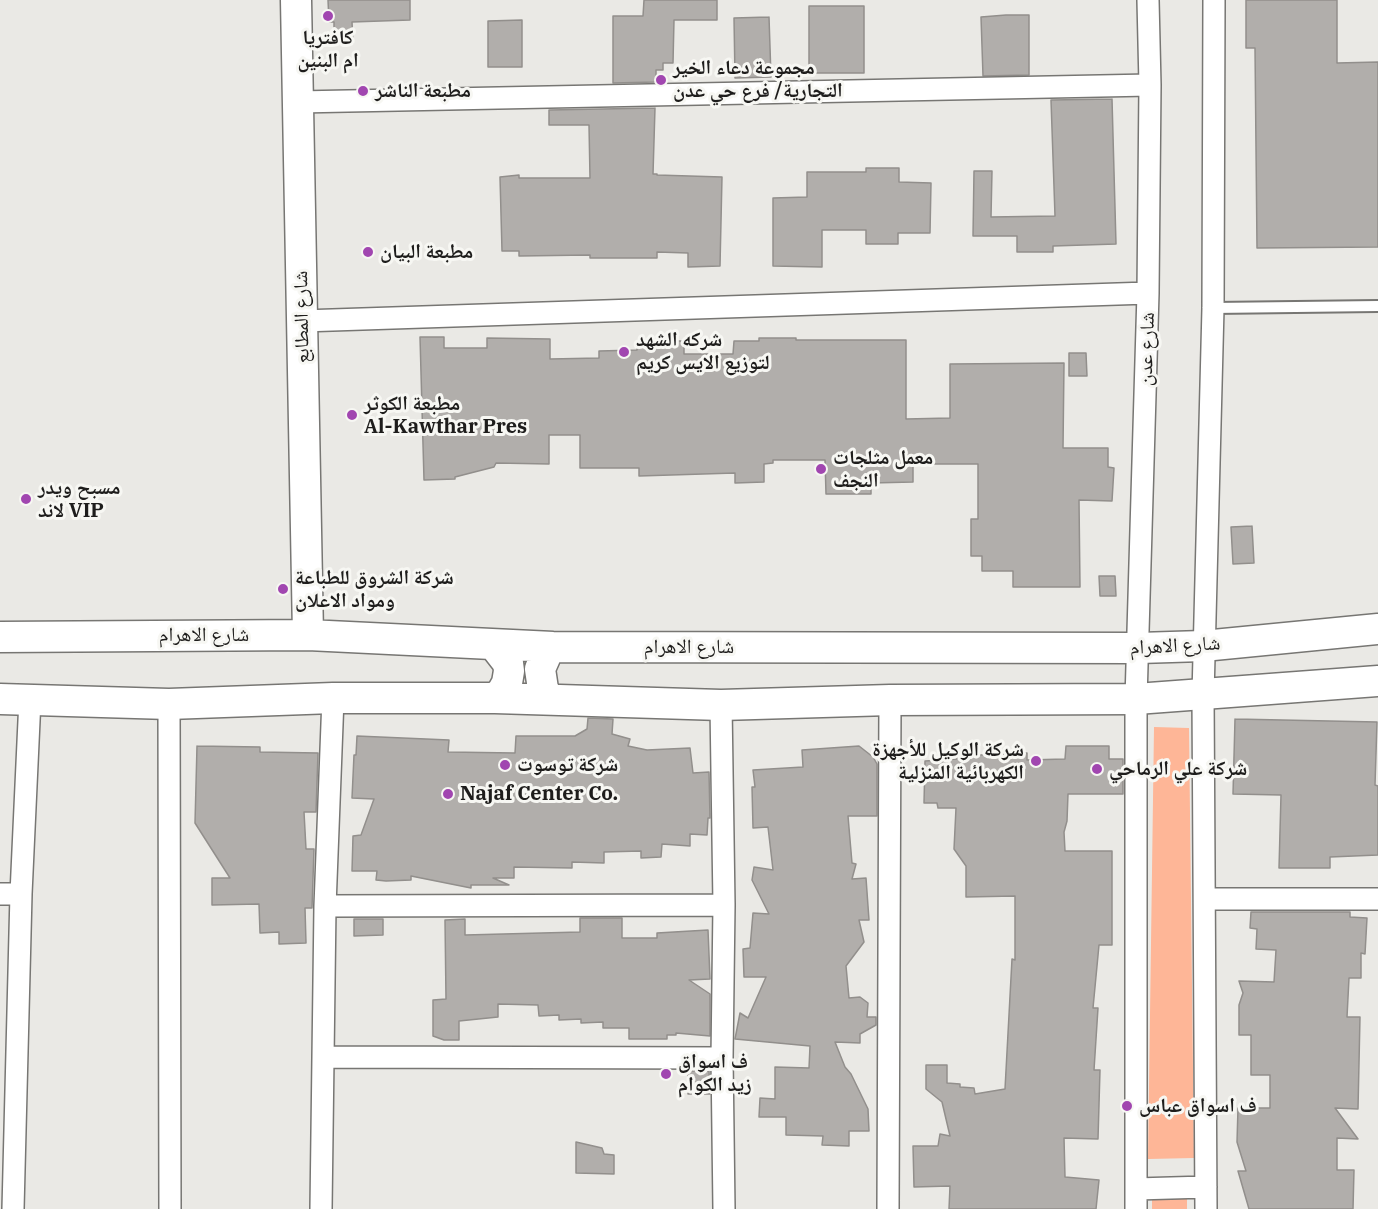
<!DOCTYPE html>
<meta charset="utf-8">
<style>
body{margin:0}
canvas{display:block;background:#eae9e5}
</style>
<canvas width="1378" height="1209"></canvas>
<script>
const context = document.querySelector('canvas').getContext('2d');
context.lineJoin = 'round';
function paint(path, color) {
  context.fillStyle = color;
  context.fill(path, 'evenodd');
}
function toPath(rows) {
  const path = new Path2D();
  for (const r of rows) {
    path.moveTo(r[0], r[1]);
    for (let i = 2; i < r.length; i += 2) path.lineTo(r[i], r[i + 1]);
  }
  return path;
}
function strokePath(path, color, width, dash) {
  context.strokeStyle = color;
  context.lineWidth = width;
  context.lineCap = dash ? 'butt' : 'round';
  context.setLineDash(dash || []);
  context.stroke(path);
}
function write(font, color, halo, rows, align = 'center') {
  context.font = font + ' "IBM Plex Serif","Noto Naskh Arabic",serif';
  context.lineWidth = 6;
  context.setLineDash([]);
  context.textBaseline = 'middle';
  context.strokeStyle = halo;
  context.fillStyle = color;
  for (const [text, x, y, turn = 0] of rows) {
    context.save();
    context.translate(x, y);
    context.rotate((+turn || 0) * Math.PI / 180);
    context.textAlign = isNaN(turn) ? turn : align;
    if (halo) context.strokeText(text, 0, 0);
    context.fillText(text, 0, 0);
    context.restore();
  }
}
paint(toPath([
 [1154,727,1189,728,1194,1158,1148,1159],
 [1187,1197,1187,1209,1152,1209,1152,1198]
]), '#feb697');
const building = toPath([
 [328,0,410,0,410,20,352,22,353,43,334,44,334,22,329,22,328,0],
 [644,0,717,0,717,20,674,20,673,63,663,63,663,70,656,70,656,82,613,83,613,16,643,16,644,0],
 [1246,0,1337,0,1337,63,1378,62,1378,247,1257,248,1255,48,1246,48,1246,0],
 [809,6,864,6,864,73,809,73,809,6],
 [1006,15,1029,15,1029,75,983,76,981,17,1006,15],
 [769,17,771,77,735,78,734,18,769,17],
 [522,20,522,67,488,67,488,21,522,20],
 [1112,99,1116,244,1053,246,1053,252,1017,252,1017,236,973,236,974,171,992,171,991,217,1055,216,1051,100,1112,99],
 [655,108,653,174,657,174,657,175,722,177,720,266,688,267,688,253,657,252,657,258,590,258,590,255,519,256,519,251,502,251,500,177,519,175,519,178,590,178,589,125,549,125,549,110,655,108],
 [866,168,899,168,899,182,931,183,930,233,898,233,898,244,866,244,866,230,822,230,822,267,773,266,773,198,807,197,807,172,866,172,866,168],
 [420,337,444,337,444,348,487,348,487,338,550,339,550,359,599,358,599,351,637,350,637,341,684,341,684,354,733,354,734,341,759,341,759,338,796,338,796,340,906,340,906,419,950,418,950,364,1064,363,1063,448,1108,448,1108,467,1114,468,1112,501,1079,500,1080,587,1013,587,1013,571,982,571,982,556,971,556,971,519,978,519,978,464,913,464,913,482,871,483,871,494,826,494,825,460,773,460,773,463,764,464,764,482,735,483,735,473,639,476,639,468,580,468,580,435,549,435,549,464,496,463,494,467,455,477,455,479,424,480,420,337],
 [1069,353,1086,353,1087,376,1069,376,1069,353],
 [1252,526,1254,563,1233,564,1231,527,1252,526],
 [1099,576,1115,576,1116,596,1100,596,1099,576],
 [588,718,613,719,612,734,630,739,628,746,647,750,690,748,693,773,709,772,710,818,708,818,707,835,690,834,690,846,662,844,661,857,641,858,641,851,604,852,604,863,572,862,572,868,514,867,514,878,493,878,509,885,471,885,471,888,411,876,411,880,386,881,376,880,377,871,352,871,353,836,361,835,374,799,352,798,354,755,356,755,357,736,449,740,448,752,515,753,516,736,575,736,587,729,588,718],
 [1235,719,1377,722,1375,785,1378,786,1378,855,1330,857,1330,868,1279,868,1281,795,1233,794,1235,719],
 [197,746,260,747,260,752,318,753,316,812,304,812,306,849,314,849,312,908,305,908,306,943,279,944,279,932,260,933,259,904,212,905,212,878,230,878,195,823,197,746],
 [859,746,873,757,877,764,877,816,848,816,852,863,856,864,852,879,866,878,869,920,859,920,864,942,846,966,849,998,860,997,868,1003,867,1017,876,1017,876,1025,860,1034,860,1043,835,1042,845,1067,851,1074,868,1109,869,1131,849,1131,849,1146,822,1145,823,1136,786,1135,786,1117,759,1117,760,1098,775,1099,775,1067,809,1068,810,1046,735,1039,740,1013,748,1018,766,977,744,977,743,949,750,948,753,913,769,914,752,880,754,867,773,870,768,827,753,828,752,787,755,787,753,770,803,767,802,750,859,746],
 [1066,746,1109,746,1109,759,1123,759,1123,794,1068,794,1067,821,1064,832,1065,851,1112,851,1112,945,1099,945,1093,1008,1098,1008,1094,1070,1100,1070,1098,1139,1064,1138,1065,1177,1099,1180,1096,1209,949,1209,950,1186,914,1187,913,1146,938,1146,940,1134,950,1136,942,1102,926,1089,926,1065,947,1065,947,1083,960,1084,960,1087,974,1088,975,1094,1005,1089,1012,959,1015,960,1015,896,966,897,966,866,954,849,956,808,938,808,937,803,924,803,925,761,957,759,957,756,1027,753,1027,760,1065,759,1066,746],
 [1251,912,1350,912,1350,917,1367,918,1365,954,1361,953,1361,978,1349,978,1347,1017,1360,1017,1358,1109,1335,1108,1358,1139,1337,1138,1337,1170,1354,1170,1353,1209,1249,1209,1238,1171,1246,1171,1237,1142,1238,1108,1270,1108,1270,1075,1251,1075,1251,1035,1239,1035,1239,1005,1243,993,1239,981,1274,982,1276,950,1256,949,1257,929,1250,928,1251,912],
 [580,918,622,918,622,938,657,938,657,933,708,930,710,979,689,980,710,994,710,1036,676,1033,676,1035,667,1035,667,1039,629,1039,629,1028,603,1028,603,1022,581,1023,581,1019,559,1020,559,1015,539,1016,538,1005,498,1004,498,1017,459,1021,459,1040,444,1040,433,1036,433,1000,446,999,445,920,465,919,465,935,580,932,580,918],
 [354,919,383,919,383,935,354,936,354,919],
 [688,1071,709,1071,710,1094,688,1094,688,1071],
 [576,1142,602,1148,604,1154,614,1155,614,1174,576,1173,576,1142]
]);
paint(building, '#b1aeab');
strokePath(building, '#928f8c', 1.5);
const lane = toPath([
 [1213,308,1378,306]
]);
const street = toPath([
 [298,102,1150,85],
 [302,321,1148,293],
 [169,704,170,1209],
 [721,705,724,905,722,1058,724,1209],
 [0,894,21,894],
 [1205,899,1378,899],
 [325,906,724,905],
 [324,1057,722,1058],
 [1136,1189,1206,1187],
 [13,1209,21,894,30,699],
 [321,1209,325,906,333,698],
 [888,1209,890,700],
 [1136,1209,1136,699,1148,293,1150,85,1148,0],
 [1206,1209,1203,695,1213,308,1214,0]
]);
const secondary = toPath([
 [296,0,308,635],
 [0,637,308,635,553,647,1139,648,1203,646,1378,629],
 [494,645,508,663,509,671,507,683,502,692,495,698],
 [0,699,169,704,333,698,495,698,721,705,890,700,1136,699,1378,681],
 [549,699,543,689,540,669,547,653,553,647]
]);
strokePath(lane, '#777673', 14);
strokePath(street, '#777673', 24);
strokePath(secondary, '#777673', 33);
strokePath(lane, '#fff', 10);
strokePath(street, '#fff', 21);
strokePath(secondary, '#fff', 30);
for (const [x, y, r, color] of [
 [328,16,6,"#a146b0"],
 [661,80,6,"#a146b0"],
 [363,91,6,"#a146b0"],
 [368,252,6,"#a146b0"],
 [624,352,6,"#a146b0"],
 [352,415,6,"#a146b0"],
 [821,469,6,"#a146b0"],
 [26,499,6,"#a146b0"],
 [283,589,6,"#a146b0"],
 [1036,761,6,"#a146b0"],
 [505,765,6,"#a146b0"],
 [1097,769,6,"#a146b0"],
 [448,794,6,"#a146b0"],
 [666,1074,6,"#a146b0"],
 [1127,1106,6,"#a146b0"]
]) {
  const dot = new Path2D();
  dot.arc(x, y, r, 0, 2 * Math.PI);
  context.fillStyle = color;
  context.fill(dot);
  strokePath(dot, '#f7f7f3', 2);
}
write('bold 20px', '#1e1d1c', '#f7f7f3', [
 ["كافتريا",328,38,"center"],
 ["ام البنين",328,61,"center"],
 ["مجموعة دعاء الخير",673,68],
 ["التجارية/ فرع حي عدن",673,91],
 ["مطبعة الناشر",375,91],
 ["مطبعة البيان",380,252],
 ["شركه الشهد",636,340],
 ["لتوزيع الايس كريم",636,363],
 ["مطبعة الكوثر",364,404],
 ["Al-Kawthar Pres",364,427],
 ["معمل مثلجات",833,458],
 ["النجف",833,481],
 ["مسبح ويدر",38,488],
 ["لاند VIP",38,511],
 ["شركة الشروق للطباعة",295,578],
 ["ومواد الاعلان",295,601],
 ["شركة الوكيل للأجهزة",1024,750,"right"],
 ["الكهربائية المنزلية",1024,773,"right"],
 ["شركة توسوت",517,765],
 ["شركة علي الرماحي",1109,769],
 ["Najaf Center Co.",460,794],
 ["ف اسواق",678,1062],
 ["زيد الكوام",678,1085],
 ["ف اسواق عباس",1139,1106]
], 'left');
write('20px', '#1e1d1c', '#f7f7f3', [
 ["شارع المطابع",302,317,-91],
 ["شارع عدن",1147,349,-88],
 ["شارع الاهرام",204,635],
 ["شارع الاهرام",1175,646,-3],
 ["شارع الاهرام",689,647]
]);
</script>
